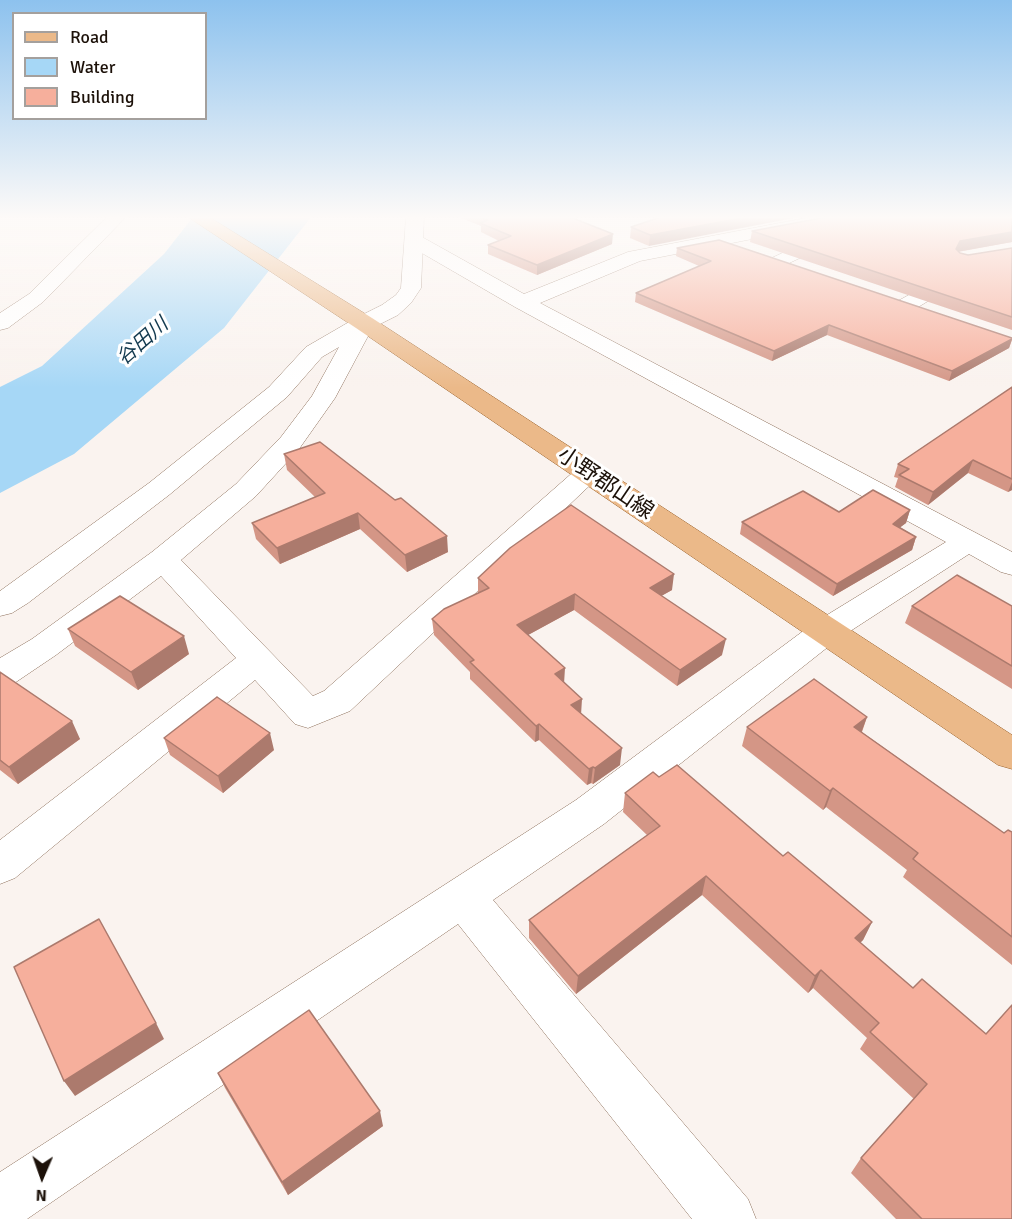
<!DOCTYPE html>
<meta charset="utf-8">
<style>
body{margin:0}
#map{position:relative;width:1012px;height:1219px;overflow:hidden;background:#faf3ef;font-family:Signika,sans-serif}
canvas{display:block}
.legend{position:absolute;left:12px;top:12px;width:195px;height:108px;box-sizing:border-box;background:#fff;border:2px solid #a4a09d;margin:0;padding:8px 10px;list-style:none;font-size:18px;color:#1c1109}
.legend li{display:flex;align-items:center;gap:12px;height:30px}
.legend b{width:30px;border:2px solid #a4a09d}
.north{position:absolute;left:12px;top:1147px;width:60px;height:60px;-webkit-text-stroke:4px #fff;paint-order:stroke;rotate:182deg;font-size:16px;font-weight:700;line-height:24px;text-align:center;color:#1c1109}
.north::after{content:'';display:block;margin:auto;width:21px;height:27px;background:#1c1109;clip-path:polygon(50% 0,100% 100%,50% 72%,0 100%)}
</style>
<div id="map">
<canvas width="1012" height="1219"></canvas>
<ul class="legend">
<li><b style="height:8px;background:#ebb989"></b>Road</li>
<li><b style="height:16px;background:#a6d7f6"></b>Water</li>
<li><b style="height:16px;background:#f6af9c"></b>Building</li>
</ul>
<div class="north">N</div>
</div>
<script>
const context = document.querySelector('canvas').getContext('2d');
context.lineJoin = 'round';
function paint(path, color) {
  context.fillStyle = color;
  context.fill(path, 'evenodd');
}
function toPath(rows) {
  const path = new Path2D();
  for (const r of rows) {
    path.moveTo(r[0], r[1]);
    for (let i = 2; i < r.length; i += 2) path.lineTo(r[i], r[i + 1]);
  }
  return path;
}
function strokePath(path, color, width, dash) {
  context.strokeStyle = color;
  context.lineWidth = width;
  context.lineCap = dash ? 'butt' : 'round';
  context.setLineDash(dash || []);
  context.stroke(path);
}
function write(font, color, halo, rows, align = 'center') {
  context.font = font + ' Signika,"Noto Sans JP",sans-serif';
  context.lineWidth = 6;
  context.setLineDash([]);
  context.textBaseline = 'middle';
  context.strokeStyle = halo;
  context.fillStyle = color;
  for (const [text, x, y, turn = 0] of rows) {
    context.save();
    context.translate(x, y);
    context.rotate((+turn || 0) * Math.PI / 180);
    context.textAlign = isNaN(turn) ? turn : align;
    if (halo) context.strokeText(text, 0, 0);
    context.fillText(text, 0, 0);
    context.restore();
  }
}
paint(toPath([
 [193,217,311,217,224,328,74,454,0,493,0,387,42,366,164,254]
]), '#a6d7f6');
const street = toPath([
 [107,217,126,217,43,302,8,328,0,330,0,313,29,294,107,217],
 [811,217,848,217,845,221,839,222,640,261,540,303,1012,552,1012,575,1001,572,969,554,838,639,604,824,493,900,748,1199,756,1219,692,1219,458,924,27,1219,0,1219,0,1172,576,800,814,623,946,542,515,307,408,245,406,241,408,237,415,235,422,237,524,294,628,252,811,217],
 [795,247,802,249,805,253,802,257,766,274,759,272,756,268,759,264,795,247],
 [936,282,943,284,946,288,943,292,890,324,882,326,874,324,871,319,874,314,929,284,936,282],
 [364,316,372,318,375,323,335,398,299,449,256,496,181,560,313,696,324,691,579,467,589,465,599,467,603,473,350,711,308,728,295,724,255,680,15,878,0,884,0,840,236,658,161,576,56,655,13,684,0,688,0,658,32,639,152,552,236,484,281,437,312,396,339,347,322,357,287,397,169,495,28,603,12,613,0,616,0,591,149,483,269,387,306,347,356,318,364,316]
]);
const secondary = toPath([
 [406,217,424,217,421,288,411,303,398,315,372,328,364,330,356,328,353,323,356,318,382,305,396,295,401,288,406,217]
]);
const primary = toPath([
 [188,217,209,217,372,318,1012,735,1012,769,998,765,356,328,188,217]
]);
strokePath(street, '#8b6d58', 1);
strokePath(secondary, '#8b6d58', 1);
strokePath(primary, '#996029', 1);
paint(street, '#fff');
paint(secondary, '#fff');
paint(primary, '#ebb989');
paint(toPath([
 [461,217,570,217,612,244,537,275,488,254,488,245,499,241,481,232,481,226,461,218],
 [661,217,649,246,630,238,631,227],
 [1012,217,1012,242,958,252,960,253,968,255,1012,248,1012,330,750,242,752,231],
 [677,248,1012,338,1012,340,1009,348,949,381,827,335,772,361,635,302,636,293,699,266,676,256],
 [1012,387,1012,490,1008,492,968,473,928,505,895,487,898,478,894,477,898,464],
 [284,454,448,552,407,572,360,529,280,564,256,539,252,523,315,497,287,470],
 [910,510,906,523,900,527,916,537,912,550,833,596,740,534,742,522,839,512],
 [478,578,672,590,661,596,722,655,677,686,574,610,528,635,564,682,581,714,620,765,593,784,591,783,587,785,539,740,535,742,470,679,470,672,434,635,432,619,478,593],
 [912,606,1012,606,1012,689,905,623],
 [68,629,189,654,138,690,75,646],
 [0,672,80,739,18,784,0,770],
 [867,717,862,732,1004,833,1012,832,1012,965,903,877,907,870,826,807,823,810,742,746,747,727],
 [164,738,274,750,223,793,170,755],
 [659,777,783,856,872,922,863,940,860,943,1012,1219,896,1219,851,1173,861,1158,914,1099,860,1049,867,1038,813,988,808,993,702,895,576,994,529,938,529,920,647,835,623,812,625,793],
 [218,1073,383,1126,288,1195,225,1088]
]), '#d49686');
paint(toPath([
 [747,217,799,217,649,246,650,235],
 [1012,232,1012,242,956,252,956,249,960,241],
 [613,234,612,244,537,275,537,265],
 [829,325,827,335,772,361,774,351],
 [1012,339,1009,348,949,381,952,371],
 [973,460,968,473,928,505,933,492],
 [1012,482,1012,490,1008,492],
 [910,510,906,523,889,536,893,524],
 [358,513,360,529,280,564,277,548],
 [447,536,448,552,407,572,405,555],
 [916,537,912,550,833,596,837,584],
 [674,574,672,590,647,604,650,588],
 [575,594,574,610,517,641,517,625],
 [184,636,189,654,138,690,131,672],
 [726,639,722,655,677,686,680,670],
 [565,668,564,684,555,674],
 [582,699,581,715,571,705],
 [867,717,860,736,854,727],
 [72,721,80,739,18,784,9,767],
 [539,724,539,740,535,742,536,726],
 [270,733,274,750,223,793,218,776],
 [622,748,620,765,593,784,595,768],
 [593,767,591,783,587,785,589,769],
 [833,788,826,807,823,810,830,791],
 [706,876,702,895,576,994,578,976],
 [872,922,863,940,846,956,855,938],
 [821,970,813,988,808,993,815,976],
 [156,1023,164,1039,75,1096,64,1081],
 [380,1111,383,1126,288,1195,282,1182]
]), '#ac7a6d');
const building = toPath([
 [479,217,570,217,613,234,537,265,488,245,511,236,480,223,488,220,479,217],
 [661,217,747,217,650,235,631,227,661,217],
 [827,217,1012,217,1012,232,960,241,956,249,960,253,968,255,1012,248,1012,317,752,231,827,217],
 [719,240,1012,338,1012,339,952,371,829,325,774,351,636,293,711,261,677,248,719,240],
 [1012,387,1012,479,973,460,933,492,899,475,909,469,898,464,1012,387],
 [320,442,395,500,401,498,447,536,405,555,358,513,277,548,252,523,325,493,284,454,320,442],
 [873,490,910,510,893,524,916,537,837,584,742,522,803,491,839,512,873,490],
 [571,505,674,574,650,588,726,639,680,670,575,594,517,625,565,668,555,674,582,699,571,705,622,748,595,768,593,767,589,769,539,724,536,726,470,662,474,660,432,619,444,609,489,588,478,578,510,548,571,505],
 [957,575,1012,606,1012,666,912,606,957,575],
 [120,596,184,636,131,672,68,629,120,596],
 [0,672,72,721,9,767,0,760,0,672],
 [814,679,867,717,854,727,1004,833,1008,830,1012,832,1012,937,913,859,918,853,833,788,830,791,747,727,814,679],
 [217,697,270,733,218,776,164,738,217,697],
 [677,765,783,856,788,852,872,922,855,938,913,988,922,979,986,1034,1012,1005,1012,1219,922,1219,861,1158,927,1084,870,1032,879,1023,821,970,815,976,706,876,578,976,529,920,660,826,625,793,653,772,659,777,677,765],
 [99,919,156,1023,64,1081,14,967,99,919],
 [309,1010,380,1111,282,1182,218,1073,309,1010]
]);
paint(building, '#f6af9c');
strokePath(building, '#ac7a6d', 1.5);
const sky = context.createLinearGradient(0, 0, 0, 388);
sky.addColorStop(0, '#8dc2ee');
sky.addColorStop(0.56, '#fdfaf8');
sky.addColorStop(1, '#fdfaf800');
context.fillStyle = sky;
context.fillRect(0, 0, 1012, 388);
write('italic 20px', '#133a4f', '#fff', [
 ["谷田川",143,342,-41]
]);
write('22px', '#1c1109', '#fff', [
 ["小野郡山線",605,484,34]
]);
</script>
